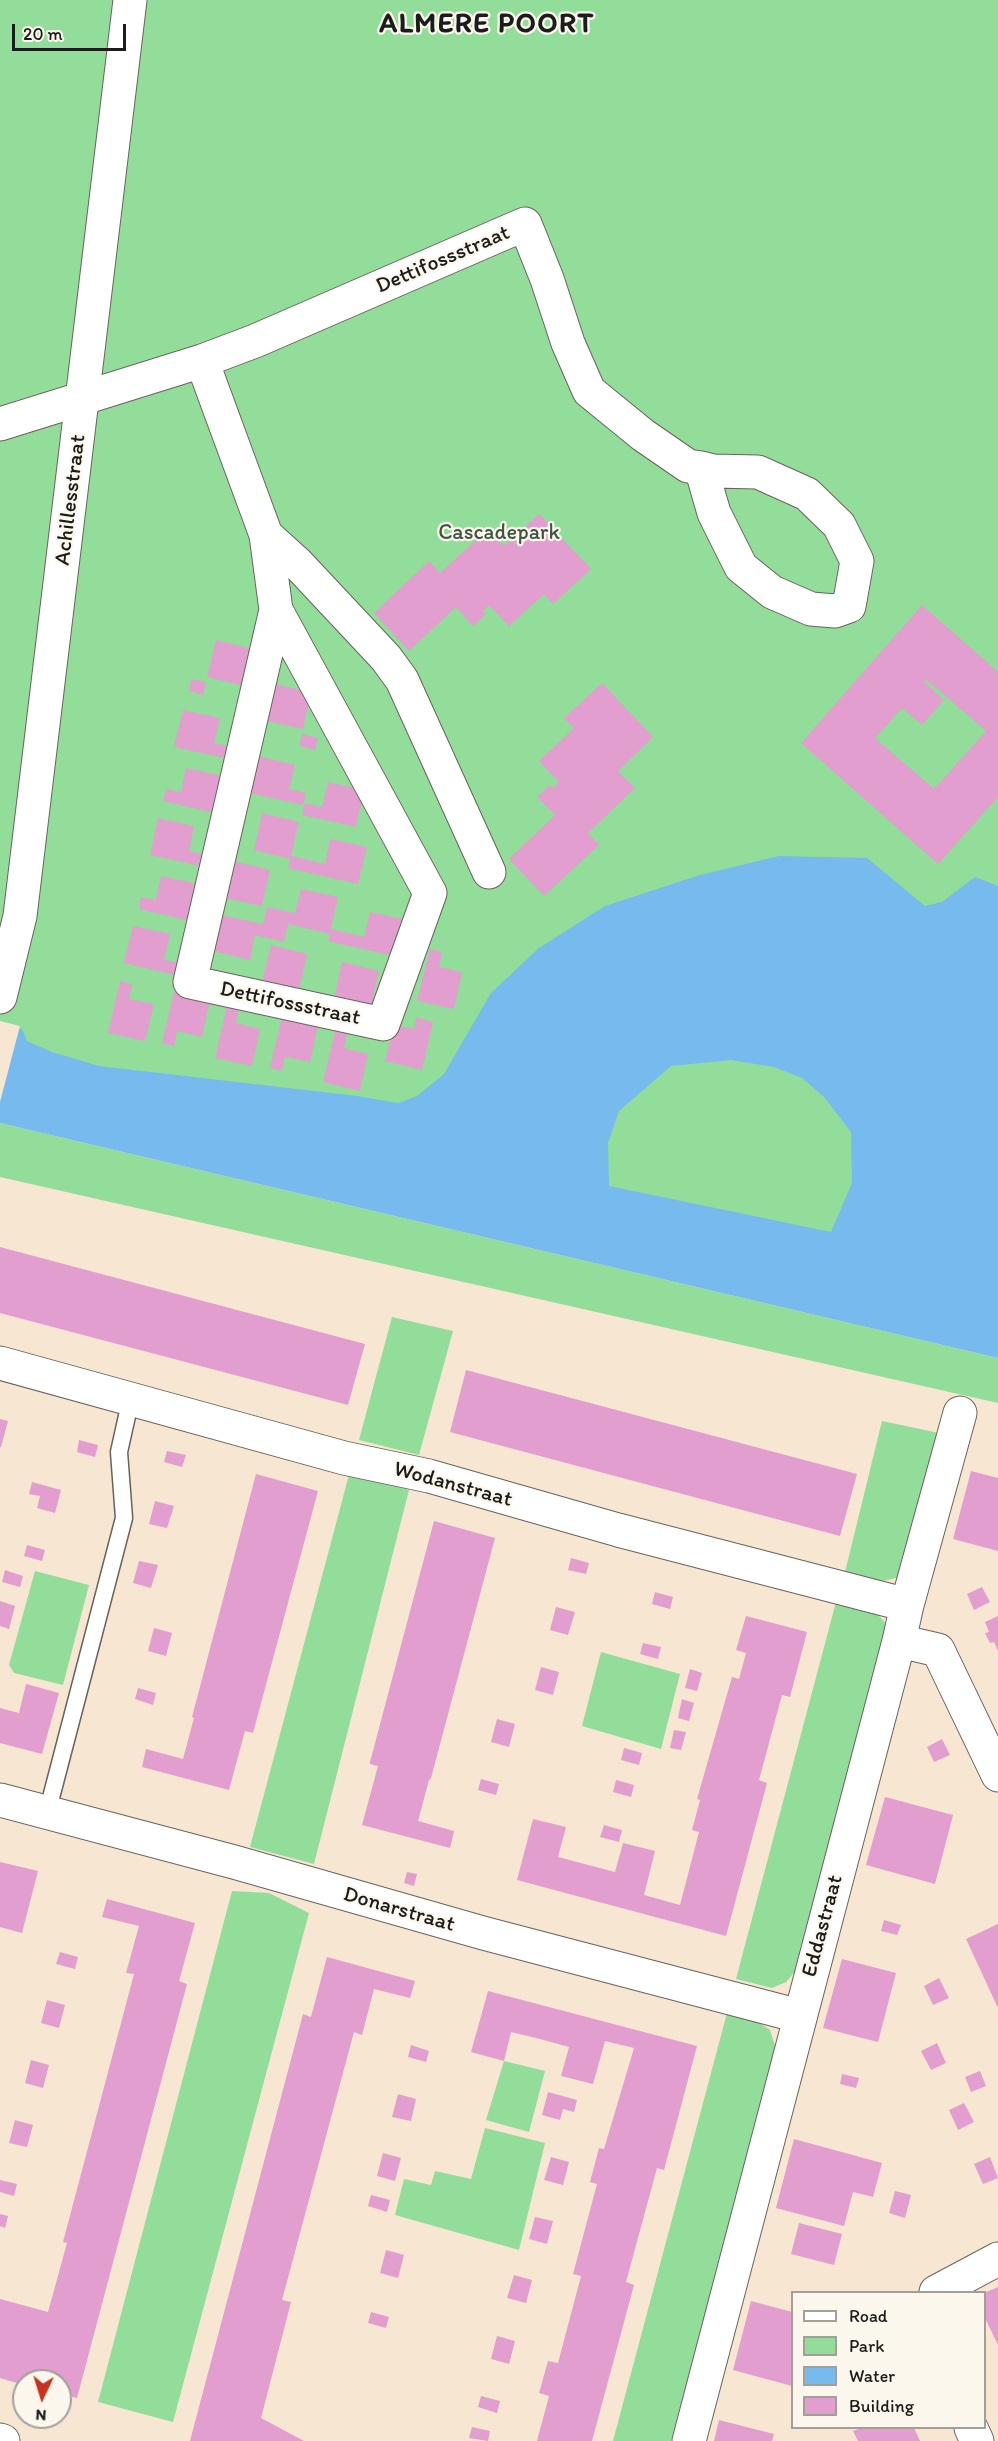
<!DOCTYPE html>
<style>
body{margin:0}
#map{position:relative;width:998px;height:2441px;overflow:hidden;background:#f7e6d1;font-family:Itim,sans-serif}
canvas{display:block}
.legend{position:absolute;left:791px;top:2291px;width:195px;height:138px;box-sizing:border-box;background:#fbf7ec;border:2px solid #a29f99;margin:0;padding:8px 10px;list-style:none;font-size:18px;color:#1c1c1c}
.legend li{display:flex;align-items:center;gap:12px;height:30px}
.legend b{width:30px;border:2px solid #a29f99}
.north{position:absolute;left:12px;top:2369px;width:60px;height:60px;box-sizing:border-box;background:#fbf7ec;border:2px solid #a29f99;border-radius:50%;rotate:184deg;font-size:16px;font-weight:700;line-height:24px;text-align:center;color:#1c1c1c}
.north::after{content:'';display:block;margin:auto;width:21px;height:27px;background:#c8321e;clip-path:polygon(50% 0,100% 100%,50% 72%,0 100%)}
.scale{position:absolute;left:12px;top:24px;width:114px;height:27px;box-sizing:border-box;border:3px solid #1c1c1c;border-top:0;padding-left:8px;font-size:18px;line-height:21px;white-space:nowrap;color:#1c1c1c;-webkit-text-stroke:4px #fbf7ec;paint-order:stroke}
</style>
<div id="map">
<canvas width="998" height="2441"></canvas>
<ul class="legend">
<li><b style="height:8px;background:#fff"></b>Road</li>
<li><b style="height:16px;background:#92dd99"></b>Park</li>
<li><b style="height:16px;background:#77baed"></b>Water</li>
<li><b style="height:16px;background:#e29ece"></b>Building</li>
</ul>
<div class="north">N</div>
<div class="scale">20 m</div>
</div>
<script>
const context = document.querySelector('canvas').getContext('2d');
context.lineJoin = 'round';
function paint(path, color) {
  context.fillStyle = color;
  context.fill(path, 'evenodd');
}
function toPath(rows) {
  const path = new Path2D();
  for (const r of rows) {
    path.moveTo(r[0], r[1]);
    for (let i = 2; i < r.length; i += 2) path.lineTo(r[i], r[i + 1]);
  }
  return path;
}
function strokePath(path, color, width, dash) {
  context.strokeStyle = color;
  context.lineWidth = width;
  context.lineCap = dash ? 'butt' : 'round';
  context.setLineDash(dash || []);
  context.stroke(path);
}
function write(font, color, halo, rows, align = 'center') {
  context.font = font + ' Itim,sans-serif';
  context.lineWidth = 4.5;
  context.setLineDash([]);
  context.textBaseline = 'middle';
  context.strokeStyle = halo;
  context.fillStyle = color;
  for (const [text, x, y, turn = 0] of rows) {
    context.save();
    context.translate(x, y);
    context.rotate((+turn || 0) * Math.PI / 180);
    context.textAlign = isNaN(turn) ? turn : align;
    if (halo) context.strokeText(text, 0, 0);
    context.fillText(text, 0, 0);
    context.restore();
  }
}
paint(toPath([
 [0,0,998,0,998,1279,0,1067],
 [0,1123,998,1358,998,1403,0,1177],
 [392,1317,453,1331,419,1455,359,1440],
 [882,1421,939,1433,902,1571,896,1578,882,1581,845,1572],
 [350,1471,409,1490,314,1864,250,1847],
 [35,1571,89,1585,63,1685,14,1673,9,1665],
 [836,1602,877,1614,884,1621,888,1631,798,1968,786,1982,772,1988,736,1979],
 [601,1652,680,1674,661,1749,582,1726],
 [232,1891,269,1893,309,1913,173,2422,98,2402],
 [727,2013,758,2022,770,2030,776,2049,671,2441,613,2441],
 [504,2061,545,2071,529,2132,486,2120],
 [485,2128,545,2143,519,2250,395,2215,404,2179,431,2185,435,2171,471,2179]
]), '#92dd99');
paint(toPath([
 [779,856,867,858,925,906,942,902,975,877,998,886,998,1358,0,1123,0,1024,22,1029,27,1041,52,1052,99,1066,357,1096,398,1103,417,1096,444,1074,491,993,539,948,605,906,700,875],
 [731,1060,774,1067,802,1078,824,1097,851,1132,852,1183,831,1232,609,1186,608,1143,619,1111,671,1066]
]), '#77baed');
paint(toPath([
 [0,1021,20,1026,0,1102]
]), '#f7e6d1');
paint(toPath([
 [539,514,591,569,553,604,544,594,509,626,489,605,483,611,486,614,473,626,456,607,409,651,374,613,429,561,440,573,488,529,504,546],
 [922,605,998,672,998,797,938,864,801,743],
 [927,680,986,731,934,789,875,738,902,708,922,725,944,700,924,682],
 [216,640,253,649,244,686,207,677],
 [191,679,206,682,203,695,189,691],
 [602,683,653,737,618,771,635,788,588,833,599,845,544,896,509,859,555,815,537,797,550,785,553,788,559,782,539,761,574,728,564,718],
 [274,684,311,692,303,729,266,721],
 [183,710,220,718,214,743,228,746,225,758,174,747],
 [302,734,318,738,315,750,299,746],
 [258,756,295,765,289,789,306,793,303,805,249,793],
 [186,768,223,776,215,813,163,801,166,789,181,792],
 [328,782,364,790,356,827,302,815,305,803,322,807],
 [262,813,299,822,291,856,325,864,330,839,367,847,358,884,288,868,290,859,254,850],
 [158,818,194,826,189,851,203,854,201,866,150,855],
 [233,861,270,870,262,906,225,898],
 [161,876,198,884,190,921,139,909,141,897,156,900],
 [301,889,338,897,331,929,364,937,370,912,407,920,398,957,328,941,330,934,288,924,284,942,255,935,250,960,213,951,221,915,263,924,267,907,295,913],
 [133,926,170,934,164,960,178,962,175,975,124,963],
 [271,945,307,954,299,991,262,982],
 [430,949,442,952,439,967,462,972,454,1009,417,1001],
 [342,962,379,971,371,1007,334,999],
 [120,981,132,984,129,999,154,1004,145,1041,108,1033],
 [174,992,210,1000,202,1037,177,1031,174,1046,162,1043],
 [227,1006,239,1009,236,1023,260,1029,252,1066,215,1058],
 [282,1017,318,1025,310,1062,285,1057,282,1071,270,1068],
 [416,1017,433,1022,422,1070,385,1061,394,1025,414,1029],
 [335,1031,347,1034,344,1048,368,1054,360,1091,323,1082],
 [0,1247,365,1344,348,1405,0,1313],
 [466,1370,857,1474,840,1536,450,1432],
 [0,1419,8,1421,1,1447,0,1447],
 [79,1440,98,1445,95,1457,77,1452],
 [167,1451,186,1455,182,1467,164,1462],
 [971,1471,998,1478,998,1551,953,1539],
 [256,1474,318,1491,253,1733,245,1731,229,1790,142,1767,146,1749,183,1759,194,1718,192,1717],
 [32,1482,61,1490,55,1513,37,1508,40,1496,29,1494],
 [155,1501,174,1506,167,1528,149,1524],
 [434,1521,495,1538,431,1778,429,1780,418,1821,454,1831,450,1848,362,1825,378,1766,370,1764,370,1762],
 [27,1545,45,1550,42,1561,24,1556],
 [571,1558,589,1563,586,1574,568,1570],
 [139,1561,158,1565,151,1588,133,1583],
 [5,1570,23,1576,20,1587,2,1582],
 [982,1587,990,1602,974,1610,967,1594],
 [655,1592,673,1597,670,1609,652,1604],
 [0,1601,15,1606,9,1629,0,1626],
 [556,1607,575,1612,568,1635,550,1630],
 [746,1616,807,1632,790,1697,782,1695,759,1780,767,1783,726,1936,517,1880,533,1819,566,1827,558,1857,615,1872,623,1843,655,1851,644,1895,680,1905,699,1832,692,1830,700,1800,697,1799,732,1677,739,1679,746,1653,736,1650],
 [998,1616,998,1651,994,1642,990,1643,985,1633,989,1632,985,1622],
 [154,1628,172,1633,166,1656,148,1651],
 [643,1643,661,1647,658,1659,640,1654],
 [541,1667,559,1672,553,1695,535,1690],
 [690,1669,702,1673,697,1691,685,1688],
 [26,1684,59,1693,42,1754,0,1743,0,1708,19,1713],
 [138,1688,156,1693,153,1705,135,1699],
 [682,1699,694,1703,689,1721,678,1718],
 [497,1719,515,1724,509,1747,491,1742],
 [674,1730,686,1732,681,1750,670,1748],
 [942,1739,950,1755,934,1762,927,1747],
 [624,1748,642,1753,639,1765,621,1760],
 [481,1779,499,1784,496,1795,478,1790],
 [616,1780,634,1785,631,1797,613,1792],
 [885,1797,953,1815,935,1884,866,1865],
 [604,1825,622,1830,619,1842,600,1837],
 [0,1862,38,1871,22,1933,0,1927],
 [407,1872,417,1874,414,1886,404,1883],
 [107,1899,195,1923,179,1981,187,1984,77,2398,60,2394,60,2381,24,2381,24,2385,0,2378,0,2299,48,2312,67,2243,63,2242,134,1974,126,1973,139,1926,102,1917],
 [884,1920,901,1925,897,1935,881,1931],
 [998,1924,998,2008,966,1939],
 [60,1952,78,1957,75,1969,56,1964],
 [327,1957,415,1981,410,1998,374,1989,362,2035,354,2032,282,2300,291,2302,261,2418,304,2441,190,2441,303,2014,311,2017],
 [842,1959,896,1973,878,2042,823,2028],
 [939,1978,949,1998,933,2005,924,1986],
 [488,1991,697,2046,664,2170,657,2168,626,2282,634,2285,592,2441,537,2441,549,2396,539,2393,548,2361,558,2363,581,2276,573,2274,597,2184,590,2182,599,2148,604,2149,634,2048,605,2041,593,2084,561,2076,569,2047,540,2039,511,2032,504,2061,471,2052],
 [47,2000,65,2005,59,2028,41,2023],
 [937,2043,946,2063,931,2070,921,2051],
 [411,2045,429,2051,426,2062,408,2057],
 [31,2060,49,2065,43,2088,25,2083],
 [980,2071,986,2086,971,2092,965,2077],
 [842,2074,859,2078,856,2088,840,2084],
 [548,2092,577,2100,574,2112,563,2109,560,2120,542,2115],
 [398,2094,416,2099,411,2121,392,2117],
 [964,2103,974,2122,958,2130,949,2110],
 [15,2120,33,2125,27,2147,9,2143],
 [794,2139,882,2163,873,2197,853,2192,844,2226,776,2208],
 [383,2153,401,2158,395,2181,377,2176],
 [551,2157,569,2162,563,2185,544,2180],
 [990,2157,998,2178,983,2184,974,2164],
 [0,2180,17,2184,14,2196,0,2192],
 [895,2191,911,2195,905,2218,889,2213],
 [371,2195,390,2200,387,2212,368,2206],
 [0,2214,8,2216,5,2228,0,2226],
 [535,2217,553,2221,547,2244,529,2239],
 [799,2223,842,2234,834,2265,791,2254],
 [386,2250,404,2255,398,2278,380,2273],
 [514,2275,532,2280,526,2303,507,2298],
 [998,2287,998,2345,984,2316,984,2293],
 [751,2301,792,2312,792,2386,733,2370],
 [371,2312,389,2317,386,2328,368,2323],
 [497,2336,515,2341,509,2364,491,2359],
 [481,2396,500,2401,497,2413,478,2407],
 [719,2420,774,2434,772,2441,714,2441],
 [472,2427,490,2431,488,2441,469,2438],
 [861,2428,914,2428,920,2441,858,2441,853,2431]
]), '#e29ece');
const lane = toPath([
 [47,1813,124,1518,119,1452,131,1398]
]);
const street = toPath([
 [202,361,266,535,298,564,386,658,402,680,489,872],
 [0,424,202,361,255,341,525,224,547,279,568,343,589,391,643,435,688,466,701,468,713,471,758,472,807,494,839,525,857,561,849,606,835,611,811,609,772,592,741,567,714,513,701,468],
 [266,535,276,610,190,982,383,1024,430,893,276,610],
 [0,997,20,916,130,0],
 [0,1363,344,1458,429,1476,618,1530,907,1605],
 [899,1641,938,1650,998,1775],
 [0,1800,234,1862,483,1933,799,2016],
 [936,2292,998,2259],
 [971,2428,977,2441],
 [0,2440,3,2441],
 [689,2441,899,1641,907,1605,960,1413]
]);
strokePath(lane, '#69635b', 19);
strokePath(street, '#69635b', 35);
strokePath(lane, '#fff', 16);
strokePath(street, '#fff', 33);
write('22px', '#1c1c1c', '#fbf7ec', [
 ["Dettifossstraat",443,260,-23],
 ["Achillesstraat",71,500,-83],
 ["Dettifossstraat",290,1004,12],
 ["Wodanstraat",453,1485,15],
 ["Donarstraat",399,1910,16],
 ["Eddastraat",823,1926,-75]
]);
write('22px', '#3f5642', '#fbf7ec', [
 ["Cascadepark",499,533]
]);
context.letterSpacing = '1.5px';
write('bold 28px', '#1c1c1c', '#fbf7ec', [
 ["ALMERE POORT",487,25]
]);
context.letterSpacing = '0px';
</script>
